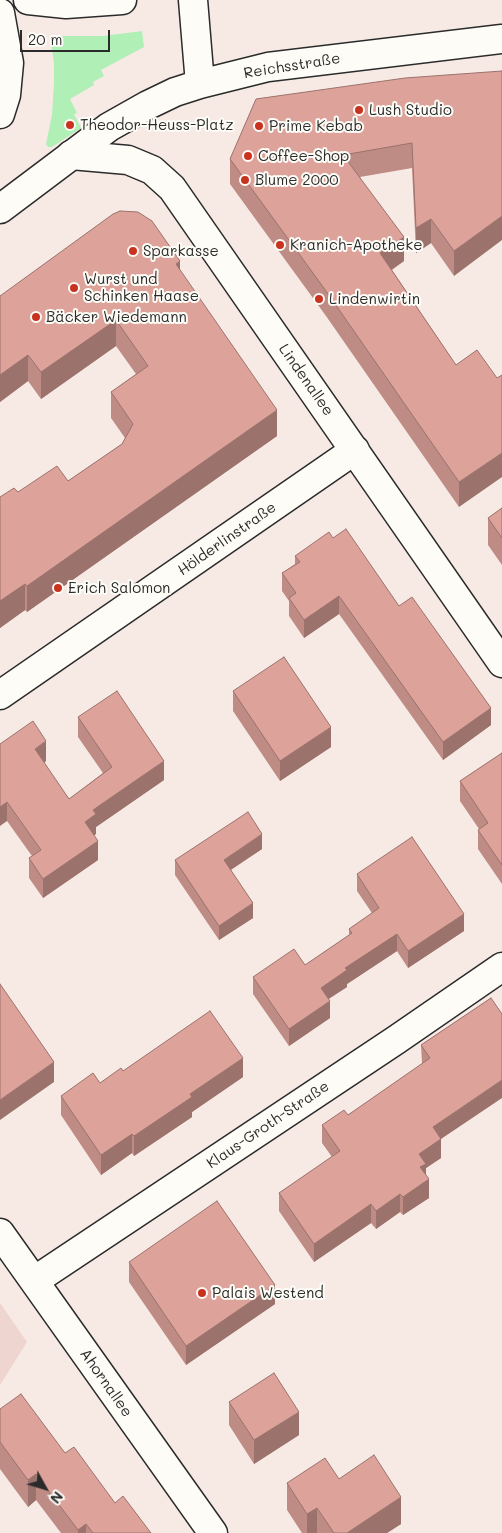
<!DOCTYPE html>
<meta charset="utf-8">
<style>
body{margin:0}
#map{position:relative;width:502px;height:1533px;overflow:hidden;background:#f7eae5;font-family:Mali,sans-serif}
canvas{display:block}
.north{position:absolute;left:20px;top:1463px;width:50px;height:50px;-webkit-text-stroke:4px #fdfcf7;paint-order:stroke;rotate:129deg;font-size:14px;font-weight:700;line-height:20px;text-align:center;color:#2b2b2b}
.north::after{content:'';display:block;margin:auto;width:18px;height:22px;background:#2b2b2b;clip-path:polygon(50% 0,100% 100%,50% 72%,0 100%)}
.scale{position:absolute;left:20px;top:30px;width:90px;height:22px;box-sizing:border-box;border:2px solid #2b2b2b;border-top:0;padding-left:6px;font-size:15px;line-height:18px;white-space:nowrap;color:#2b2b2b;-webkit-text-stroke:4px #fdfcf7;paint-order:stroke}
</style>
<div id="map">
<canvas width="502" height="1533"></canvas>
<div class="north">N</div>
<div class="scale">20 m</div>
</div>
<script>
const context = document.querySelector('canvas').getContext('2d');
context.lineJoin = 'round';
function paint(path, color) {
  context.fillStyle = color;
  context.fill(path, 'evenodd');
}
function toPath(rows) {
  const path = new Path2D();
  for (const r of rows) {
    path.moveTo(r[0], r[1]);
    for (let i = 2; i < r.length; i += 2) path.lineTo(r[i], r[i + 1]);
  }
  return path;
}
function strokePath(path, color, width, dash) {
  context.strokeStyle = color;
  context.lineWidth = width;
  context.lineCap = dash ? 'butt' : 'round';
  context.setLineDash(dash || []);
  context.stroke(path);
}
function write(font, color, halo, rows, align = 'center') {
  context.font = font + ' Mali,sans-serif';
  context.lineWidth = 4;
  context.setLineDash([]);
  context.textBaseline = 'middle';
  context.strokeStyle = halo;
  context.fillStyle = color;
  for (const [text, x, y, turn = 0] of rows) {
    context.save();
    context.translate(x, y);
    context.rotate((+turn || 0) * Math.PI / 180);
    context.textAlign = isNaN(turn) ? turn : align;
    if (halo) context.strokeText(text, 0, 0);
    context.fillText(text, 0, 0);
    context.restore();
  }
}
paint(toPath([
 [0,1303,27,1342,0,1385]
]), '#efd5cf');
paint(toPath([
 [142,31,144,47,101,70,104,76,93,82,94,85,70,99,77,113,74,114,81,128,52,147,48,147,46,144,52,115,54,82,54,63,51,43,52,40,60,36,103,36]
]), '#b0efb6');
const minor = toPath([
 [71,155,128,160,152,170,172,188,502,663],
 [0,695,355,450],
 [0,1233,213,1533],
 [34,1281,396,1040,502,967]
]);
const major = toPath([
 [28,0,66,4,122,0],
 [193,0,200,84],
 [0,13,9,63,6,95,0,114],
 [0,209,109,127,148,105,175,92,200,84,268,67,502,39]
]);
strokePath(minor, '#2b2b2b', 31);
strokePath(major, '#2b2b2b', 31);
strokePath(minor, '#fdfcf7', 28);
strokePath(major, '#fdfcf7', 28);
paint(toPath([
 [502,71,454,276,431,243,416,253,412,168,360,177,404,261,392,270,456,365,477,350,459,507,326,316,230,184,230,159],
 [180,270,277,436,27,612,25,610,0,628,0,497,18,492,68,481,122,444,125,438,111,418,111,392,136,374,116,346,41,399,28,381,0,402,0,296],
 [502,508,502,565,488,545,488,518],
 [333,538,399,606,491,725,443,760,339,614,304,638,289,616,289,601,282,591,282,573,295,564,295,556],
 [233,691,331,747,280,781,233,711],
 [78,717,164,780,96,827,96,834,94,835,98,860,43,898,29,878,29,858,32,856,7,821,0,744,46,761,44,763,69,799,103,773,78,737],
 [502,753,502,884,478,849,478,830,479,829,460,801,460,781],
 [262,849,231,870,253,918,219,940,175,875,175,860],
 [357,874,464,931,408,968,397,951,347,984,347,987,328,999,330,1018,289,1046,253,994,253,977,305,965,349,935,349,929,372,913,357,891],
 [491,998,441,1139,441,1158,426,1168,426,1175,429,1198,403,1215,400,1212,376,1229,371,1223,314,1262,279,1211,279,1193,332,1157,322,1143,322,1125,348,1115,422,1064,421,1045],
 [123,1071,243,1077,192,1112,192,1117,134,1156,132,1153,101,1175,61,1115,61,1096,100,1083],
 [129,1262,275,1304,186,1365,129,1282],
 [229,1402,299,1435,254,1464,229,1425],
 [0,1409,65,1453,115,1503,151,1533,61,1533,36,1500,28,1507,0,1469],
 [339,1479,401,1524,387,1533,302,1533,287,1510,287,1483]
]), '#be8c85');
paint(toPath([
 [502,216,502,240,454,276,454,251],
 [431,219,431,243,416,253,416,228],
 [404,237,404,261,380,277,380,253],
 [180,261,180,287,176,264],
 [116,320,116,346,41,399,41,372],
 [28,355,28,381,0,402,0,375],
 [277,410,277,436,27,612,27,586],
 [502,453,502,477,459,507,459,482],
 [25,584,25,610,0,628,0,601],
 [339,596,339,614,304,638,304,620],
 [491,708,491,725,443,760,443,742],
 [331,727,331,747,280,781,280,761],
 [46,741,46,761,35,769,35,749],
 [164,761,164,780,96,827,96,834,85,842,85,822,93,810],
 [7,802,7,821,0,826,0,807],
 [262,834,262,849,224,874,224,860],
 [98,841,98,860,43,898,43,879],
 [253,903,253,918,219,940,219,926],
 [464,914,464,931,408,968,408,951],
 [397,934,397,951,347,984,347,987,321,1004,321,988,345,968],
 [330,1001,330,1018,289,1046,289,1029],
 [243,1058,243,1077,192,1112,192,1117,134,1156,134,1136,190,1094],
 [54,1062,54,1082,0,1120,0,1100],
 [502,1080,502,1098,441,1139,441,1158,426,1168,426,1181,429,1179,429,1198,403,1215,403,1197,419,1154,433,1127],
 [132,1134,132,1153,101,1175,101,1155],
 [400,1194,400,1212,376,1229,376,1211],
 [371,1204,371,1223,314,1262,314,1244],
 [275,1285,275,1304,186,1365,186,1346],
 [299,1412,299,1435,254,1464,254,1440],
 [36,1474,36,1500,28,1507,28,1480],
 [401,1497,401,1524,387,1533,347,1533],
 [317,1508,317,1533,307,1533,307,1514],
 [86,1524,86,1533,78,1533,78,1530]
]), '#9b726c');
const building = toPath([
 [502,71,502,216,454,251,431,219,416,228,412,143,343,155,404,237,380,253,456,365,477,350,497,378,502,375,502,453,459,482,326,291,230,159,256,99,405,78,502,71],
 [120,211,138,212,152,221,180,261,176,264,277,410,27,586,25,584,0,601,0,497,14,488,18,492,57,466,68,481,122,444,133,424,111,392,148,366,116,320,41,372,28,355,0,375,0,296,91,230,113,214,120,211],
 [502,508,502,538,488,518,502,508],
 [346,529,399,606,412,597,491,708,443,742,339,596,304,620,289,598,296,593,282,573,300,562,295,556,329,532,333,538,346,529],
 [284,657,331,727,280,761,233,691,284,657],
 [117,691,164,761,93,810,96,814,85,822,98,841,43,879,29,858,41,850,7,802,0,807,0,744,33,721,46,741,35,749,69,799,112,767,78,717,117,691],
 [502,753,502,865,478,830,488,823,460,781,502,753],
 [248,812,262,834,224,860,253,903,219,926,175,860,248,812],
 [412,837,464,914,408,951,397,934,345,968,347,970,321,988,330,1001,289,1029,253,977,294,949,305,965,352,933,349,929,379,908,357,874,412,837],
 [0,984,54,1062,0,1100,0,984],
 [491,998,502,1014,502,1080,433,1127,441,1139,419,1154,426,1164,420,1167,429,1179,403,1197,400,1194,376,1211,371,1204,314,1244,279,1193,340,1151,322,1125,344,1110,348,1115,430,1058,421,1045,491,998],
 [210,1011,243,1058,190,1094,192,1097,134,1136,132,1134,101,1155,61,1096,93,1073,100,1083,121,1068,123,1071,210,1011],
 [217,1201,275,1285,186,1346,129,1262,217,1201],
 [274,1373,299,1412,254,1440,229,1402,274,1373],
 [21,1394,65,1453,74,1447,115,1503,123,1496,151,1533,93,1533,86,1524,78,1530,36,1474,28,1480,0,1442,0,1409,21,1394],
 [374,1455,401,1497,347,1533,334,1533,317,1508,307,1514,287,1483,325,1458,339,1479,374,1455]
]);
paint(building, '#dda39b');
strokePath(building, '#9b726c', 1);
for (const [x, y, r, color] of [
 [359,110,5,"#c8321e"],
 [70,125,5,"#c8321e"],
 [259,126,5,"#c8321e"],
 [248,156,5,"#c8321e"],
 [245,180,5,"#c8321e"],
 [280,245,5,"#c8321e"],
 [133,251,5,"#c8321e"],
 [74,288,5,"#c8321e"],
 [319,299,5,"#c8321e"],
 [36,317,5,"#c8321e"],
 [58,588,5,"#c8321e"],
 [202,1293,5,"#c8321e"]
]) {
  const dot = new Path2D();
  dot.arc(x, y, r, 0, 2 * Math.PI);
  context.fillStyle = color;
  context.fill(dot);
  strokePath(dot, '#fdfcf7', 2);
}
write('15px', '#2b2b2b', '#fdfcf7', [
 ["Reichsstraße",292,66,-9],
 ["Lindenallee",306,380,55],
 ["Hölderlinstraße",227,539,-35],
 ["Klaus-Groth-Straße",268,1125,-34],
 ["Ahornallee",106,1383,55]
]);
write('15px', '#2b2b2b', '#fdfcf7', [
 ["Lush Studio",369,110],
 ["Theodor-Heuss-Platz",80,125],
 ["Prime Kebab",269,126],
 ["Coffee-Shop",258,156],
 ["Blume 2000",255,180],
 ["Kranich-Apotheke",290,245],
 ["Sparkasse",143,251],
 ["Wurst und",84,279],
 ["Schinken Haase",84,296],
 ["Lindenwirtin",329,299],
 ["Bäcker Wiedemann",46,317],
 ["Erich Salomon",68,588],
 ["Palais Westend",212,1293]
], 'left');
</script>
